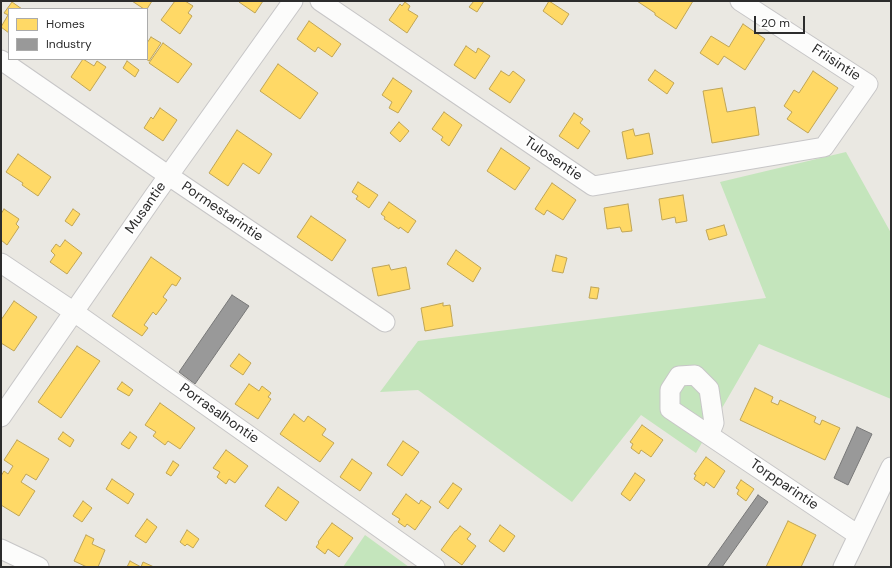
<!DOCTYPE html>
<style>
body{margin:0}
#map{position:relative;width:892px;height:568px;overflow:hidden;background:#eae8e2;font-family:"DM Sans",sans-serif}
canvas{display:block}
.frame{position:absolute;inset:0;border:2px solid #2c2c2c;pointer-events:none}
.legend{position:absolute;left:8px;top:8px;width:140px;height:52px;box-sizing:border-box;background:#fff;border:1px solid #ababab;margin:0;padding:5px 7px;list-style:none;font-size:12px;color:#2c2c2c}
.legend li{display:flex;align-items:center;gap:8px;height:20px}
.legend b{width:20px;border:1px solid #ababab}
.scale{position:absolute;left:754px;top:16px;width:51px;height:18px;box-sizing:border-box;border:2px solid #2c2c2c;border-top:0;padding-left:5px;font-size:12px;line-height:14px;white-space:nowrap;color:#2c2c2c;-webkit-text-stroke:3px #fff;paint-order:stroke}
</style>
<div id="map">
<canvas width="892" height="568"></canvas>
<div class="frame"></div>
<ul class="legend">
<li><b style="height:11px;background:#ffd966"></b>Homes</li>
<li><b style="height:11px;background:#999"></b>Industry</li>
</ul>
<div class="scale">20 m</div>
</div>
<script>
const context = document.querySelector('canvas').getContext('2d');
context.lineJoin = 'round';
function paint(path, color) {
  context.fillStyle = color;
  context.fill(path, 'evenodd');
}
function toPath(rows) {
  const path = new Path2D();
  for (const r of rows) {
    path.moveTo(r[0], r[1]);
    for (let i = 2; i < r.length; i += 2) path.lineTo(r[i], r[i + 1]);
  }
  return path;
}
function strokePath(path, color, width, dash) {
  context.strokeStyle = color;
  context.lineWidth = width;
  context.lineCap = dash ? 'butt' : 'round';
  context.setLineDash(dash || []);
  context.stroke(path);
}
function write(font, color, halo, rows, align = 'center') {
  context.font = font + ' "DM Sans",sans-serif';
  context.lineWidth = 4;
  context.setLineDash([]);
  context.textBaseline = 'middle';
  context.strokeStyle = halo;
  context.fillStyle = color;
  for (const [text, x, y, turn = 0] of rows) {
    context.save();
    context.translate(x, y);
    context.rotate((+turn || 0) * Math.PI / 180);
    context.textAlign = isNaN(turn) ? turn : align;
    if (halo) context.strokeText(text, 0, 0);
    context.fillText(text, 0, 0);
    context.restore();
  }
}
paint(toPath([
 [846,152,891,233,891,399,759,344,696,453,641,415,572,502,418,390,380,392,418,341,766,298,720,182],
 [365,535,409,567,343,567]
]), '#c4e5bc');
const homes = toPath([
 [132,1,152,1,147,9,144,9,132,1],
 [175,1,185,1,193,6,188,13,192,16,180,34,161,20,175,1],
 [240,1,263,1,255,13,239,2,240,1],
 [474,1,484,1,477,12,469,7,474,1],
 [549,1,569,14,562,25,543,11,549,1],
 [637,1,693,1,676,29,655,15,655,13,637,1],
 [12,2,22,9,9,9,9,33,1,27,8,15,4,13,12,2],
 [405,2,410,6,408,10,418,16,407,33,389,20,400,4,402,6,405,2],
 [309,21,341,44,332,57,318,47,315,52,297,39,309,21],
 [743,24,765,39,745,70,724,56,718,65,700,53,711,36,729,47,743,24],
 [151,37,161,43,149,61,146,59,147,59,147,43,151,37],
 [163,43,192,64,178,83,149,63,163,43],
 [466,46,476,53,478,48,490,56,475,79,454,65,466,46],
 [83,59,94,66,97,61,106,67,90,91,71,77,83,59],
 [127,61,139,70,135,77,123,68,127,61],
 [278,64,318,93,300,119,260,91,278,64],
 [655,70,674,83,667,94,648,80,655,70],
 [501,71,509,76,513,71,525,80,510,103,489,89,501,71],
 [813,71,838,88,808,133,787,119,792,112,784,106,794,90,799,93,813,71],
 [393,78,412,91,398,113,389,108,392,102,382,95,393,78],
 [722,88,727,112,755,107,759,135,712,143,703,91,722,88],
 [160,108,177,120,163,141,144,128,151,117,153,119,160,108],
 [444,112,462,125,449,146,441,140,443,137,432,129,444,112],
 [574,113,583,119,580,123,590,131,578,149,559,136,574,113],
 [399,122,409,131,400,142,390,133,399,122],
 [633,129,635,136,649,133,653,154,627,159,622,132,633,129],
 [237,130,272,154,259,174,243,163,228,186,209,173,237,130],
 [501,148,530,168,515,190,487,171,501,148],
 [18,154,51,177,38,196,22,185,23,183,6,172,18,154],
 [358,182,378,195,369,208,356,199,358,196,352,192,358,182],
 [552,183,576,200,563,220,547,210,544,215,535,209,552,183],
 [683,195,687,221,676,223,675,217,662,220,659,199,683,195],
 [389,202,416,221,408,233,400,227,399,229,384,219,385,217,381,214,389,202],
 [628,204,632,231,622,232,620,227,607,229,604,208,628,204],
 [4,209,19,219,16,224,19,227,7,245,1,240,1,214,4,209],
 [73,209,80,214,72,226,65,221,73,209],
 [311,216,346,240,332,261,297,237,311,216],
 [724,225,727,235,709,240,706,230,724,225],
 [65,240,82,253,67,274,50,262,55,255,51,251,56,244,60,247,65,240],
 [456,250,481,268,473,282,447,264,456,250],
 [556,255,567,258,563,273,552,271,556,255],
 [151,257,181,278,176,286,172,284,163,297,167,300,156,315,153,312,144,325,148,328,142,336,112,316,151,257],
 [389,265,391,270,406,267,410,289,378,296,372,268,389,265],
 [591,287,599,288,597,299,589,298,591,287],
 [14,301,37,317,14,351,1,343,1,320,14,301],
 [443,303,443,306,450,305,453,326,425,331,421,308,443,303],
 [77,346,100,361,61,418,38,402,77,346],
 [239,354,251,363,243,375,230,366,239,354],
 [122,382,133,390,129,396,117,389,122,382],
 [249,384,259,391,262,386,271,393,268,397,271,399,258,419,235,404,249,384],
 [755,388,773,397,771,402,778,405,780,400,816,417,814,422,820,425,822,420,840,428,825,460,740,420,755,388],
 [160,403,195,428,180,449,168,441,165,445,153,436,156,432,145,425,160,403],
 [294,414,304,422,308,416,326,429,322,435,334,443,320,462,280,434,294,414],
 [642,425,663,440,651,457,641,450,639,454,631,448,633,444,630,442,642,425],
 [63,432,74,440,70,447,58,439,63,432],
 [130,432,137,437,129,449,121,444,130,432],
 [17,440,49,459,36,480,26,474,21,482,35,491,19,516,1,505,1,476,4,471,8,474,13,466,4,460,17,440],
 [403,441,419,452,402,476,387,465,403,441],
 [226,450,248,466,235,483,229,479,226,484,217,477,220,472,213,468,226,450],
 [706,457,725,471,714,488,706,482,704,486,694,479,696,475,694,474,706,457],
 [352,459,372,473,360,491,340,477,352,459],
 [173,461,179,465,171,476,166,473,173,461],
 [635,473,645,480,630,501,621,494,635,473],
 [112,479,134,494,128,504,106,489,112,479],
 [741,480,754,489,746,501,737,494,739,490,736,488,741,480],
 [453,483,462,489,448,509,439,502,453,483],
 [278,487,299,502,286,521,265,506,278,487],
 [406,494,419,504,421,500,431,507,415,530,407,524,405,527,398,522,400,519,392,514,406,494],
 [83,501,92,508,82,522,73,516,83,501],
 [147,519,157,527,146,543,135,536,147,519],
 [788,521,816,535,801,567,766,567,788,521],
 [332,523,353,538,339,557,328,549,325,554,316,547,319,543,318,542,332,523],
 [500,525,515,536,504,552,489,541,500,525],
 [460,526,471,534,467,539,476,546,462,565,441,550,455,531,456,531,460,526],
 [187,530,199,539,193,548,187,544,185,546,180,542,187,530],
 [86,535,94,539,92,544,105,550,98,567,87,567,74,561,86,535],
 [130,561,141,567,143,562,154,567,127,567,130,561]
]);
paint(homes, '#ffd966');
strokePath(homes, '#c0a555', 1);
const industry = toPath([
 [232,295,249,306,195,384,179,372,232,295],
 [857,427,872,434,848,485,834,478,857,427],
 [758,495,768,502,722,567,707,567,758,495]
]);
paint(industry, '#999');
strokePath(industry, '#787878', 1);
const street = toPath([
 [320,1,593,186,824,147,868,84,740,1],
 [1,60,169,176,385,322],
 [1,263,74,312,435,567],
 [1,417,154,196,293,1],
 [709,435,714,423,709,389,695,375,679,376,670,390,670,409,858,535],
 [1,549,39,567],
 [843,567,891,467]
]);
strokePath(street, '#c7c6c7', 21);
strokePath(street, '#fcfcfb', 19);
write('14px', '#2c2c2c', '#fff', [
 ["Friisintie",836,63,33],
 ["Tulosentie",553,159,34],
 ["Musantie",146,208,-55],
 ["Pormestarintie",222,212,34],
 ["Porrasalhontie",219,414,35],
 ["Torpparintie",784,485,34]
]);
</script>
